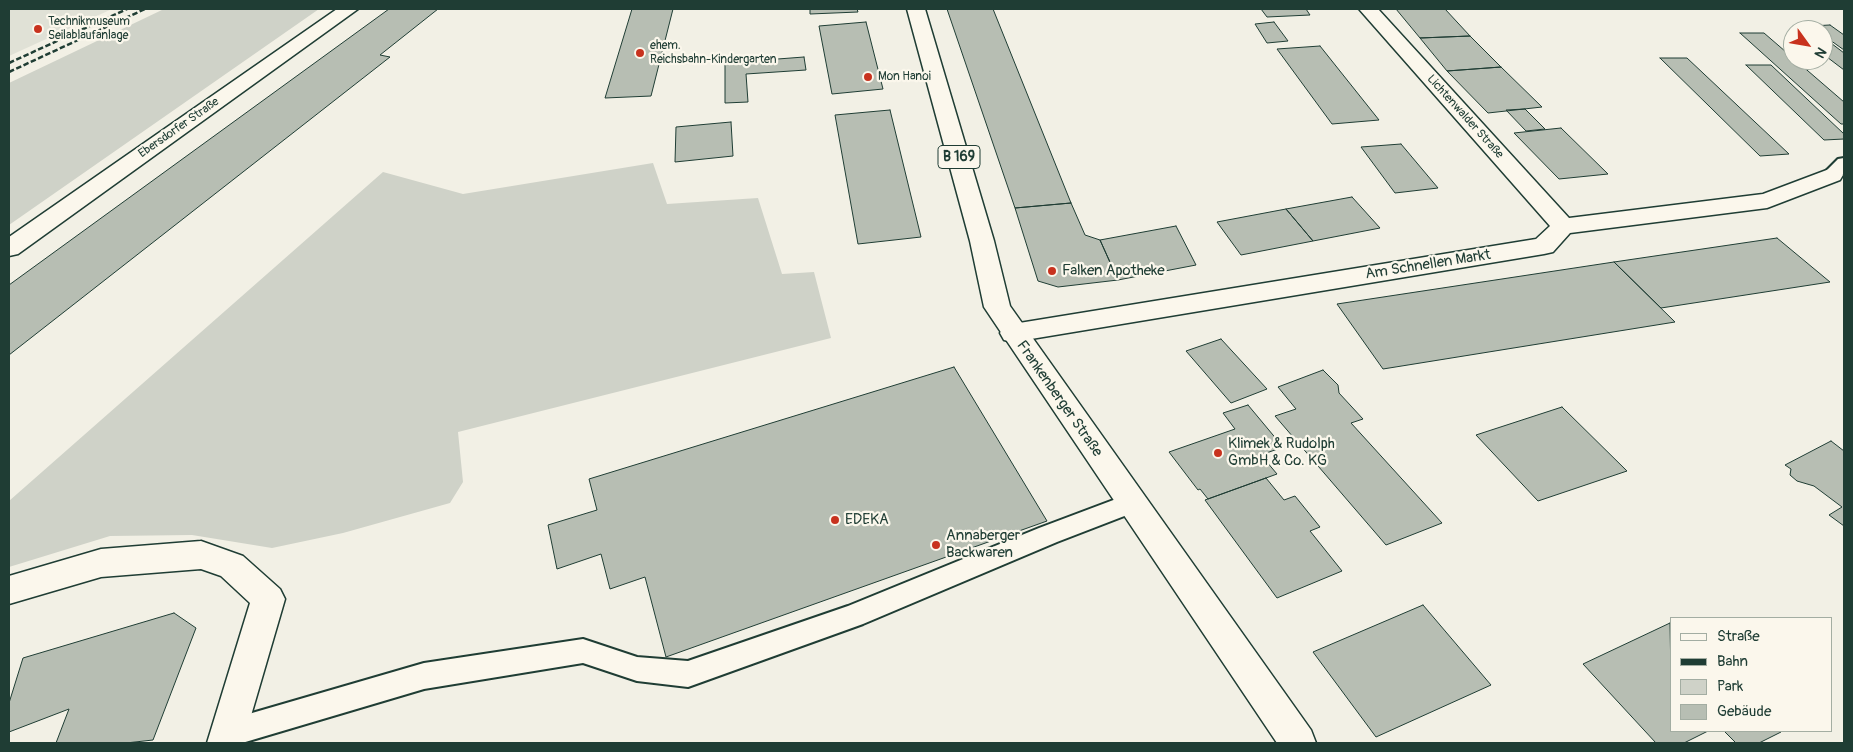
<!DOCTYPE html>
<meta charset="utf-8">
<style>
body{margin:0}
#map{position:relative;width:1853px;height:752px;overflow:hidden;background:#f2f0e5;font-family:Pangolin,sans-serif}
canvas{display:block}
.frame{position:absolute;inset:0;border:10px solid #1f3d34;pointer-events:none}
.legend{position:absolute;left:1670px;top:617px;width:162px;height:115px;box-sizing:border-box;background:#fbf7ec;border:1px solid #a3ada2;margin:0;padding:6px 9px;list-style:none;font-size:15px;color:#1f3d34}
.legend li{display:flex;align-items:center;gap:10px;height:25px}
.legend b{width:25px;border:1px solid #a3ada2}
.north{position:absolute;left:1783px;top:20px;width:50px;height:50px;box-sizing:border-box;background:#fbf7ec;border:1px solid #a3ada2;border-radius:50%;rotate:122deg;font-size:14px;font-weight:700;line-height:20px;text-align:center;color:#1f3d34}
.north::after{content:'';display:block;margin:auto;width:18px;height:22px;background:#c8321e;clip-path:polygon(50% 0,100% 100%,50% 72%,0 100%)}
</style>
<div id="map">
<canvas width="1853" height="752"></canvas>
<div class="frame"></div>
<ul class="legend">
<li><b style="height:6px;background:#fbf7ec"></b>Straße</li>
<li><b style="height:6px;background:#1f3d34"></b>Bahn</li>
<li><b style="height:14px;background:#cfd2c8"></b>Park</li>
<li><b style="height:14px;background:#b7beb3"></b>Gebäude</li>
</ul>
<div class="north">N</div>
</div>
<script>
const context = document.querySelector('canvas').getContext('2d');
context.lineJoin = 'round';
function paint(path, color) {
  context.fillStyle = color;
  context.fill(path, 'evenodd');
}
function toPath(rows) {
  const path = new Path2D();
  for (const r of rows) {
    path.moveTo(r[0], r[1]);
    for (let i = 2; i < r.length; i += 2) path.lineTo(r[i], r[i + 1]);
  }
  return path;
}
function strokePath(path, color, width, dash) {
  context.strokeStyle = color;
  context.lineWidth = width;
  context.lineCap = dash ? 'butt' : 'round';
  context.setLineDash(dash || []);
  context.stroke(path);
}
function write(font, color, halo, rows, align = 'center') {
  context.font = font + ' Pangolin,sans-serif';
  context.lineWidth = 4.5;
  context.setLineDash([]);
  context.textBaseline = 'middle';
  context.strokeStyle = halo;
  context.fillStyle = color;
  for (const [text, x, y, turn = 0] of rows) {
    context.save();
    context.translate(x, y);
    context.rotate((+turn || 0) * Math.PI / 180);
    context.textAlign = isNaN(turn) ? turn : align;
    if (halo) context.strokeText(text, 0, 0);
    context.fillText(text, 0, 0);
    context.restore();
  }
}
paint(toPath([
 [9,9,112,9,9,56]
]), '#e0e1d6');
paint(toPath([
 [164,9,319,9,9,225,9,83],
 [653,163,667,204,758,198,782,274,814,272,831,338,458,432,463,482,450,503,343,533,272,548,192,535,110,536,9,567,9,501,383,172,463,194]
]), '#cfd2c8');
const building = toPath([
 [389,9,438,9,380,55,390,57,9,355,9,285,389,9],
 [632,9,673,9,651,96,605,98,632,9],
 [810,9,857,9,858,12,810,14,810,9],
 [947,9,993,9,1071,203,1015,208,947,9],
 [1261,9,1306,9,1310,15,1267,17,1261,9],
 [1396,9,1445,9,1470,36,1420,38,1396,9],
 [866,22,883,89,832,94,819,26,866,22],
 [1274,22,1288,41,1267,43,1255,24,1274,22],
 [1830,25,1844,35,1844,50,1823,35,1823,30,1816,30,1811,26,1830,25],
 [1740,33,1764,33,1844,102,1844,124,1841,124,1740,33],
 [1470,36,1501,67,1447,71,1420,38,1470,36],
 [1823,37,1844,53,1844,70,1823,54,1823,37],
 [1320,46,1379,120,1332,124,1277,49,1320,46],
 [804,57,806,70,746,74,748,102,725,103,725,63,804,57],
 [1660,58,1687,58,1789,154,1760,156,1660,58],
 [1746,65,1771,65,1844,134,1844,139,1824,140,1746,65],
 [1501,67,1542,107,1488,113,1447,71,1501,67],
 [1525,109,1545,129,1526,131,1506,110,1525,109],
 [890,110,921,237,858,244,835,115,890,110],
 [731,122,733,156,675,162,676,127,731,122],
 [1561,128,1608,174,1559,179,1514,133,1561,128],
 [1401,144,1438,188,1395,193,1361,147,1401,144],
 [1352,197,1380,228,1313,241,1286,209,1352,197],
 [1071,203,1085,235,1100,240,1118,280,1058,287,1038,281,1015,208,1071,203],
 [1286,209,1313,241,1241,255,1217,222,1286,209],
 [1176,226,1196,265,1118,280,1100,240,1176,226],
 [1777,238,1830,282,1661,308,1614,262,1777,238],
 [1614,262,1675,322,1383,369,1337,304,1614,262],
 [1221,339,1267,389,1231,403,1186,351,1221,339],
 [954,367,1047,521,666,657,645,577,610,589,601,554,557,569,548,525,597,510,589,479,954,367],
 [1323,370,1338,385,1339,393,1363,419,1351,423,1442,523,1386,545,1275,416,1296,409,1278,387,1323,370],
 [1248,405,1283,447,1261,455,1277,474,1208,499,1200,489,1198,490,1169,452,1235,429,1223,413,1248,405],
 [1562,407,1627,471,1538,501,1476,435,1562,407],
 [1831,441,1844,451,1844,526,1829,515,1842,507,1814,486,1797,481,1790,475,1791,469,1785,465,1831,441],
 [1266,478,1284,500,1295,496,1320,527,1310,531,1342,571,1277,598,1205,500,1266,478],
 [1423,605,1491,685,1376,737,1313,652,1423,605],
 [174,613,196,628,153,740,126,743,56,743,69,709,9,732,9,703,23,658,174,613],
 [1670,623,1672,731,1708,731,1684,743,1656,743,1583,664,1670,623],
 [1724,731,1780,731,1781,732,1759,743,1736,743,1724,731]
]);
paint(building, '#b7beb3');
strokePath(building, '#1f3d34', 1);
const service = toPath([
 [1844,158,1844,173,1838,179,1826,179,1823,175,1826,171,1838,159,1844,158],
 [1132,493,1140,496,1144,503,1140,510,1057,542,863,624,688,687,637,681,583,663,424,689,242,743,218,743,214,734,218,724,228,720,424,663,583,639,637,657,688,661,848,606,1039,528,1132,493]
]);
const minor = toPath([
 [337,9,358,9,18,254,9,256,9,237,337,9],
 [1359,9,1378,9,1569,218,1763,194,1832,168,1840,170,1843,175,1840,180,1767,208,1570,233,1553,252,1544,254,1013,342,1004,340,1000,333,1004,326,1013,324,1536,239,1550,226,1359,9],
 [201,541,243,556,280,589,285,599,243,743,207,743,250,603,221,576,201,569,101,577,9,604,9,576,101,549,201,541]
]);
const primary = toPath([
 [907,9,925,9,994,241,1010,306,1311,730,1316,743,1277,743,984,307,970,241,907,9]
]);
strokePath(service, '#1f3d34', 4);
strokePath(minor, '#1f3d34', 3);
strokePath(primary, '#1f3d34', 3);
paint(service, '#fbf7ec');
paint(minor, '#fbf7ec');
paint(primary, '#fbf7ec');
strokePath(toPath([
 [9,63,127,9],
 [9,72,145,9]
]), '#1f3d34', 2.5, [5.5, 2.5]);
for (const [x, y, r, color] of [
 [38,29,5,"#c8321e"],
 [640,53,5,"#c8321e"],
 [868,77,5,"#c8321e"],
 [1052,271,5,"#c8321e"],
 [1218,453,5,"#c8321e"],
 [835,520,5,"#c8321e"],
 [936,545,5,"#c8321e"]
]) {
  const dot = new Path2D();
  dot.arc(x, y, r, 0, 2 * Math.PI);
  context.fillStyle = color;
  context.fill(dot);
  strokePath(dot, '#fbf7ec', 2);
}
write('12px', '#1f3d34', '#fbf7ec', [
 ["Technikmuseum",48,22],
 ["Seilablaufanlage",48,36],
 ["ehem.",650,46],
 ["Reichsbahn-Kindergarten",650,60],
 ["Mon Hanoi",878,77]
], 'left');
write('12px', '#1f3d34', '#fbf7ec', [
 ["Lichtenwalder Straße",1465,117,48],
 ["Ebersdorfer Straße",179,128,-35]
]);
for (const [x, y, w] of [
 [959,157,42]
]) {
  const box = new Path2D();
  box.roundRect(x - w / 2, y - 11.5, w, 23, 4);
  context.fillStyle = '#fbf7ec';
  context.fill(box);
  strokePath(box, '#1f3d34', 1);
}
write('bold 14px', '#1f3d34', null, [
 ["B 169",959,157]
]);
write('15px', '#1f3d34', '#fbf7ec', [
 ["Am Schnellen Markt",1428,265,-9],
 ["Frankenberger Straße",1059,399,55]
]);
write('15px', '#1f3d34', '#fbf7ec', [
 ["Falken Apotheke",1062,271],
 ["Klimek & Rudolph",1228,444],
 ["GmbH & Co. KG",1228,461],
 ["EDEKA",845,520],
 ["Annaberger",946,536],
 ["Backwaren",946,553]
], 'left');
</script>
